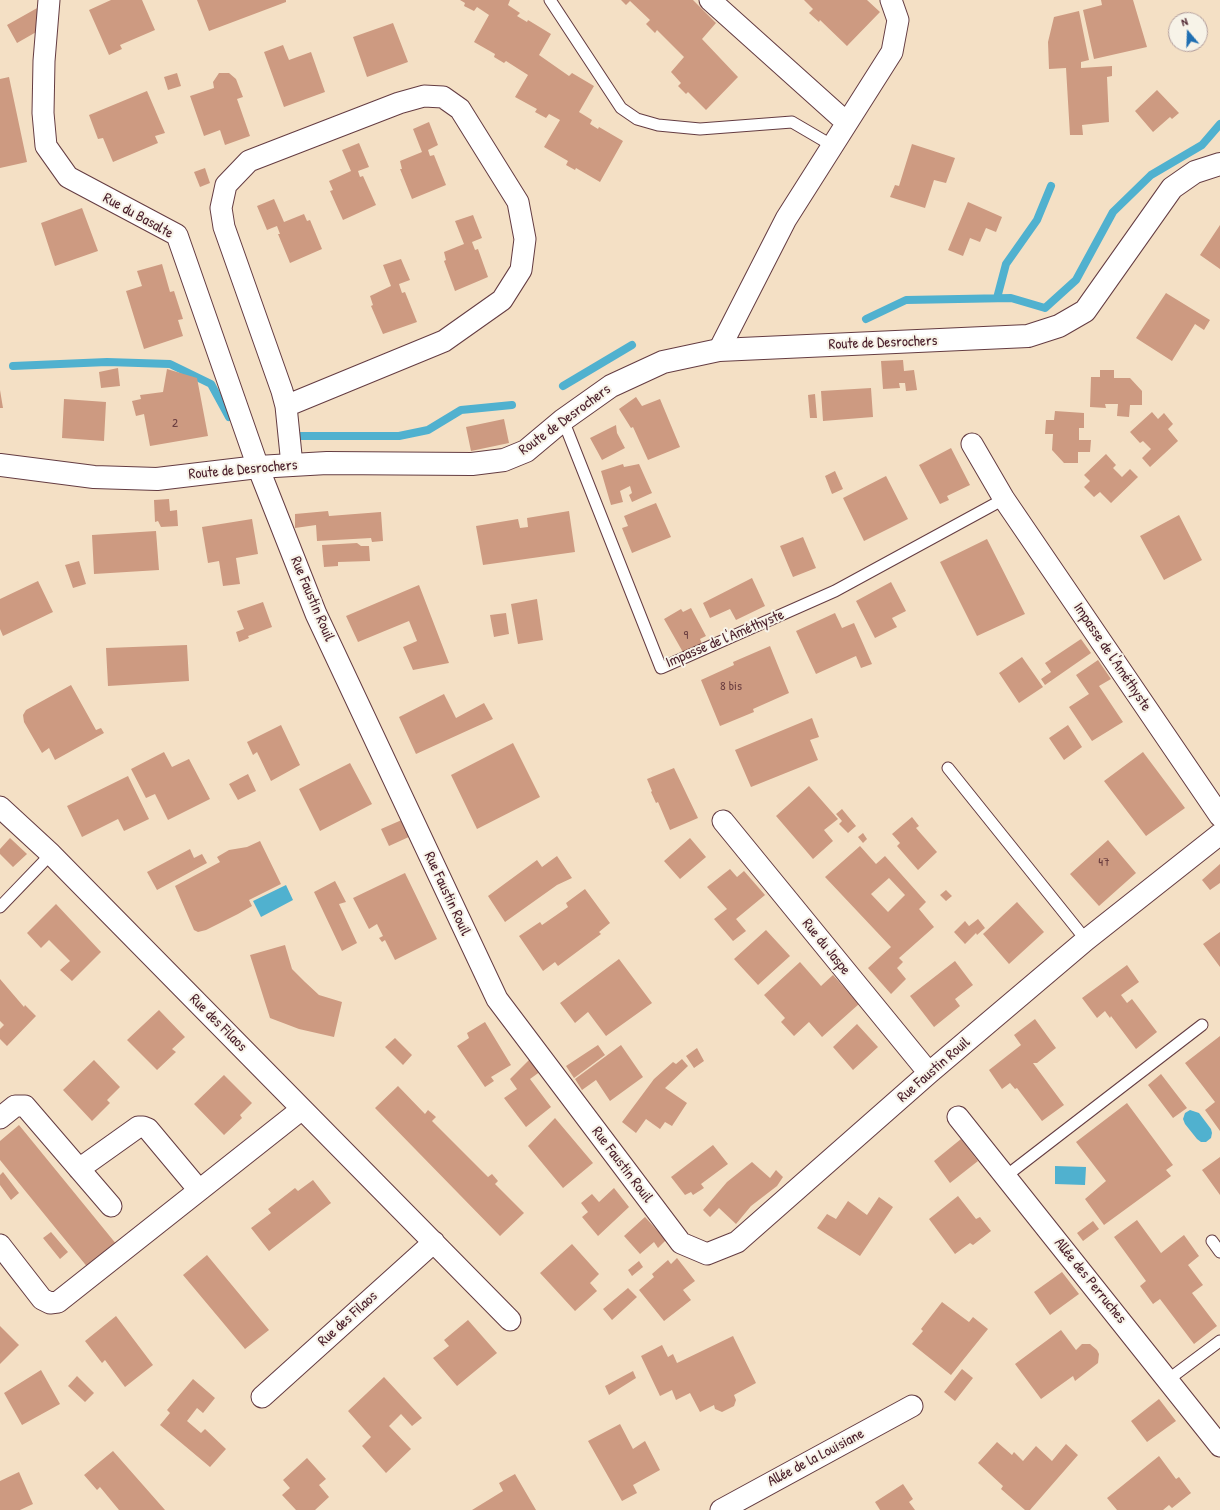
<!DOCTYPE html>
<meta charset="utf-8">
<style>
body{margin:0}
#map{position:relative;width:1220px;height:1510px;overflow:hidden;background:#f4e0c5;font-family:"Patrick Hand",sans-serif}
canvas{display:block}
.north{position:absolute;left:1168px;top:12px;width:40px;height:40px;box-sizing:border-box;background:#f7f3e8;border:1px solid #b29e9c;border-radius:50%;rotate:341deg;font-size:11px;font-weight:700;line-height:16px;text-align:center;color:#4a1f2b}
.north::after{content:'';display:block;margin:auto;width:14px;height:18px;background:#1f6fb2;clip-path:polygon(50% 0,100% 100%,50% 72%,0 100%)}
</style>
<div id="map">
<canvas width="1220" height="1510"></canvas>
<div class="north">N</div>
</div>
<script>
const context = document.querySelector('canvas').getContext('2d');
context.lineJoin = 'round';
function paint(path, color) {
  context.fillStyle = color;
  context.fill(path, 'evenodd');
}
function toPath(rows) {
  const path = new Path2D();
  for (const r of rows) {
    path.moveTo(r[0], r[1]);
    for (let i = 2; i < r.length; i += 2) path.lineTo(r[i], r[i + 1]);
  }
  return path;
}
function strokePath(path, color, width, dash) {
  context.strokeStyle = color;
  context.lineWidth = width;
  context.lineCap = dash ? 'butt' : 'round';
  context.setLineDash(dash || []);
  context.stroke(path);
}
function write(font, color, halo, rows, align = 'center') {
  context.font = font + ' "Patrick Hand",sans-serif';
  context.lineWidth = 4;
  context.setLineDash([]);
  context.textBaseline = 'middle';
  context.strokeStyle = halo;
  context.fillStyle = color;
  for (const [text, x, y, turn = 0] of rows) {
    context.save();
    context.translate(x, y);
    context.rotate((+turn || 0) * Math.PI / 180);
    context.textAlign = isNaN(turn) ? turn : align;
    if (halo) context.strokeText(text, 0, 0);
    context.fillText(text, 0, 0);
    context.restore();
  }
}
paint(toPath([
 [286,885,293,900,261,917,253,901],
 [1190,1110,1199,1113,1211,1129,1212,1133,1211,1138,1206,1142,1201,1142,1197,1139,1185,1124,1183,1119,1185,1113],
 [1055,1166,1086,1167,1085,1185,1055,1184]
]), '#50b1cf');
strokePath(toPath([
 [997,298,1006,264,1037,220,1051,186],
 [866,319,906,300,1011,298,1045,308,1076,280,1113,212,1151,175,1202,145,1220,124],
 [13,366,107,362,170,364,211,384,229,417],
 [563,386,632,345],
 [301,436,399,436,428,430,461,410,512,405]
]), '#50b1cf', 8);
paint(toPath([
 [111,0,142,0,155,30,120,45,122,49,109,55,89,10],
 [197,0,286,0,286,2,209,31],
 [460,0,510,0,508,5,520,13,517,16,527,22,528,20,551,34,539,55,569,76,572,73,594,86,579,112,592,120,590,124,598,129,599,127,623,141,600,182,576,168,575,170,566,165,568,161,544,147,560,120,549,114,546,118,535,112,537,109,515,97,528,75,506,61,504,63,494,57,495,54,474,42,489,15,477,7,474,11,464,6,465,3],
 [621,0,693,0,716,23,702,39,738,77,706,110,688,92,686,94,678,86,681,83,671,72,684,57,657,30,655,33,646,24,650,20,630,1,626,5],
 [804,0,867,0,880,12,847,46,820,20,819,22,809,13,813,9],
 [1101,0,1133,0,1147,47,1094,59,1083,10,1102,5],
 [39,7,38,31,17,43,7,25],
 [1079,11,1089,60,1081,62,1081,68,1112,66,1112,76,1107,77,1109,122,1082,125,1083,135,1070,135,1066,68,1049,69,1048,42,1054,17],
 [393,23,408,62,367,77,353,37],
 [283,45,289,60,311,52,325,92,284,107,264,52],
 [177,73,181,86,168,90,164,77],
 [219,73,229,73,236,79,243,97,237,99,250,136,225,145,220,130,204,136,190,96,214,88,213,82],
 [9,77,27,162,0,168,0,79],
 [1157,90,1179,113,1172,119,1170,117,1153,132,1135,111],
 [147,91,165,133,155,136,158,143,113,162,103,138,98,139,89,115],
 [429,122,438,145,428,150,430,156,434,155,446,185,412,199,400,169,402,169,400,161,422,152,413,129],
 [359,143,369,167,358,171,360,177,363,176,376,205,343,220,330,191,333,190,329,181,351,171,342,150],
 [912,144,955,158,946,183,934,180,925,208,890,197,895,185,899,186],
 [205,168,210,183,200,187,194,172],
 [274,199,284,222,304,214,307,221,310,220,322,249,290,263,278,234,280,234,277,226,267,230,257,206],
 [968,202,1002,217,996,232,986,228,980,242,970,238,963,256,948,250],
 [82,208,98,251,55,266,41,223],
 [473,215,482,238,472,242,475,250,478,249,488,277,455,291,444,261,446,260,444,252,464,244,455,221],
 [1220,225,1220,269,1200,255],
 [401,259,410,280,399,284,402,293,405,292,417,322,383,334,371,306,373,305,370,296,391,286,383,265],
 [162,264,170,292,174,291,183,319,178,320,183,336,144,349,126,291,142,286,137,271],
 [1166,293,1210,320,1204,330,1195,324,1172,361,1136,338],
 [903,360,904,371,914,370,917,390,906,391,905,383,899,383,900,388,883,389,881,361],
 [118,368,120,386,101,388,99,372],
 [167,369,197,378,208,436,150,446,144,414,136,416,132,401,141,399,140,395,163,392],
 [1100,370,1114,370,1114,378,1130,378,1142,391,1142,405,1130,405,1129,417,1117,416,1118,404,1105,404,1106,408,1090,407,1091,377,1100,377],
 [871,388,873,417,823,421,821,391],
 [0,390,3,408,0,408],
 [815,394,817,418,810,418,808,395],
 [636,397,642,406,660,399,680,447,648,460,633,427,631,428,619,409],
 [64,399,106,402,104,441,62,438],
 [1055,411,1084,413,1084,428,1079,428,1079,440,1091,440,1090,452,1078,452,1078,463,1064,463,1052,450,1053,434,1045,434,1046,420,1054,420],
 [1152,412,1158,419,1164,413,1173,424,1168,429,1178,441,1150,467,1142,458,1151,449,1143,441,1140,443,1130,432],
 [504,419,509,443,471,451,466,427],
 [616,425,617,433,625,448,602,460,590,438],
 [951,448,970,485,947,496,949,500,940,504,919,465],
 [1106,454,1116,465,1113,468,1122,477,1130,469,1138,477,1111,503,1100,492,1094,497,1084,487,1090,481,1084,475],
 [623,464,624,467,639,464,652,493,632,502,629,495,632,493,630,486,620,491,623,502,611,505,601,471],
 [835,471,843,489,832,494,825,476],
 [886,476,908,519,864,541,843,498],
 [169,499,170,511,177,510,178,526,161,527,158,521,155,522,154,500],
 [656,503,671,537,632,553,622,528,628,526,624,516],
 [328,511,329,516,381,512,383,541,372,542,371,538,317,541,316,525,295,528,295,514],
 [569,511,575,552,483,565,476,526,518,519,520,528,528,527,527,518],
 [1179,515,1202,560,1164,580,1140,536],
 [252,519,258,554,236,558,240,584,223,586,219,561,208,563,202,527],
 [156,531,159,570,94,574,92,535],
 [803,537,816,568,793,577,780,546],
 [987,539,1025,614,977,636,940,562],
 [357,543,361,546,369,546,370,561,338,562,338,566,324,567,322,545],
 [79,561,86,584,73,588,65,565],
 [752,578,765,606,736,620,730,609,710,618,703,603],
 [38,581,53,612,3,636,0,629,0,599],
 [891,582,906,611,892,618,897,627,875,638,856,601],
 [419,585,449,663,413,670,403,647,417,641,409,621,358,642,346,616],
 [537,599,543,640,518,644,511,604],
 [263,602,272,627,248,636,249,638,239,642,236,632,244,629,237,611],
 [691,608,706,636,700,639,702,644,684,654,664,619,681,609,683,612],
 [506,613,509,634,494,637,490,615],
 [835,613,842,628,854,623,872,664,861,668,856,656,816,674,796,631],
 [1081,639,1091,653,1045,685,1041,679,1051,672,1045,663],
 [187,645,189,681,108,686,106,648],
 [770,646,789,693,753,709,754,712,720,726,701,680,734,665,733,662],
 [1022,657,1043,687,1019,703,999,673],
 [1098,660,1111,679,1099,686,1123,722,1092,741,1069,707,1089,694,1076,675],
 [71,685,96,730,101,728,104,733,55,760,49,748,42,753,24,722,23,715,26,710],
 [444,694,456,718,484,703,493,719,416,754,399,717],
 [812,718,819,737,810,740,818,760,751,787,735,750],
 [281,725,300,765,271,781,257,752,253,755,247,742],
 [1068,725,1082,747,1064,760,1049,738],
 [513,743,540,797,477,829,451,775],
 [164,752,172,767,189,759,210,799,168,820,155,794,146,798,131,769],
 [1143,752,1185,808,1146,836,1104,781],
 [350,763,372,804,320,831,299,789],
 [674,768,698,818,670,830,658,802,656,803,651,792,652,791,647,779],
 [248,774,256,791,238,800,229,784],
 [128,776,149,819,124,831,118,819,82,837,67,806],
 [809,786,838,819,824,830,833,841,813,859,776,816],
 [842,809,856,826,848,833,839,824,842,821,836,814],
 [912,817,919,826,916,828,937,852,918,870,897,846,900,843,892,834],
 [404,819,411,836,389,846,381,829],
 [863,833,867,839,863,843,858,837],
 [10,838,27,854,13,867,0,854,0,849],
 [690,838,706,857,680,879,664,861],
 [1108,840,1136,873,1099,906,1070,874],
 [260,841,281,884,249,900,252,906,238,914,206,930,198,932,194,930,175,886,220,862,217,857,229,850,247,847],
 [860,846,876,864,885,856,926,902,919,909,934,927,899,958,903,962,897,968,906,979,891,994,868,968,891,947,825,877],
 [889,878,905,895,888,912,871,894],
 [190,849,194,858,202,854,207,863,157,890,147,872],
 [557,856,572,878,557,885,505,922,488,896,537,860,542,867],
 [1220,864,1220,883,1210,890,1202,880],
 [730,869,737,877,744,871,765,895,736,919,746,931,733,941,714,919,727,909,707,887],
 [405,873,437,939,395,960,385,940,382,942,379,938,383,936,377,924,369,929,353,898],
 [335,881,346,902,339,904,357,943,342,951,314,892],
 [585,889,610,923,599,932,601,934,558,966,555,962,543,971,519,936,540,922,542,925,568,907,566,903],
 [946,890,952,896,946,901,940,895],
 [1017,902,1044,932,1009,964,983,934],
 [56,904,101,952,72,981,60,970,70,961,49,940,41,948,27,933],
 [978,919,985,928,977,935,976,933,965,944,954,932,965,921,969,926],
 [766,930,790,956,758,985,734,959],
 [1220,932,1220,967,1203,944],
 [285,945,292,969,305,982,319,995,342,1002,334,1037,299,1029,270,1018,250,955],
 [619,959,652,1003,606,1036,588,1012,575,1023,560,1003],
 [955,961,973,985,955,999,960,1006,934,1027,910,996],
 [800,962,821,986,833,975,859,1004,822,1037,809,1022,794,1036,781,1022,785,1018,764,995],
 [1127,965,1139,982,1121,995,1127,1003,1132,999,1157,1032,1136,1049,1111,1016,1110,1018,1105,1011,1097,1018,1082,998],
 [0,979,24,1007,25,1005,36,1016,7,1046,0,1039,0,1029,4,1025,0,1021],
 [159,1010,185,1037,172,1049,176,1052,157,1070,127,1040],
 [1035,1019,1056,1048,1037,1063,1033,1063,1064,1105,1042,1121,1017,1088,1015,1089,1010,1083,1002,1089,989,1070,1021,1045,1014,1035],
 [485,1022,511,1065,491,1077,494,1081,485,1087,457,1046,469,1038,467,1033],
 [857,1024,878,1047,853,1070,833,1047],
 [1220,1036,1220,1131,1205,1110,1215,1102,1185,1063],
 [395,1038,412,1055,403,1065,385,1047],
 [598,1045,605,1055,574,1078,566,1066],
 [621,1045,643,1077,610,1101,596,1080,582,1090,575,1079],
 [697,1048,704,1061,694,1068,686,1056],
 [531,1058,541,1071,530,1079,551,1107,526,1127,504,1098,517,1089,510,1079],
 [682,1059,688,1066,665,1088,687,1103,672,1126,665,1122,660,1129,646,1119,636,1133,622,1122,654,1079,673,1062,676,1064],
 [94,1060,120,1087,107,1100,110,1103,92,1121,63,1090],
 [1161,1074,1187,1108,1173,1118,1148,1085],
 [224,1075,252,1103,240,1115,242,1118,224,1135,194,1104],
 [398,1086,425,1114,428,1110,436,1117,432,1121,488,1177,492,1174,498,1181,495,1184,524,1213,500,1236,375,1108],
 [1127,1103,1173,1165,1166,1170,1171,1176,1104,1225,1085,1199,1106,1181,1076,1142],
 [555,1118,593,1163,563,1188,528,1146],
 [19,1125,117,1245,89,1269,0,1160,0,1141],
 [961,1139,978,1161,950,1183,934,1161],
 [713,1145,728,1164,701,1184,704,1188,693,1195,691,1192,685,1195,671,1177],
 [1220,1157,1220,1195,1202,1170],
 [752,1162,770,1178,776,1170,783,1177,777,1186,751,1206,736,1224,719,1208,710,1217,703,1210,727,1182],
 [3,1172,19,1193,11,1200,0,1185,0,1175],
 [313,1180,331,1203,269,1251,251,1228,271,1213,268,1209,295,1188,298,1191],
 [614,1188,629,1207,598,1236,582,1217,588,1212,581,1203,592,1194,599,1202],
 [958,1196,976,1219,980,1217,991,1231,973,1245,970,1243,955,1254,929,1219],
 [879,1197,893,1207,860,1256,817,1228,827,1214,836,1219,848,1201,867,1215],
 [645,1217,666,1240,658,1248,654,1242,640,1254,624,1236],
 [1137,1220,1161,1253,1184,1235,1199,1256,1188,1265,1203,1285,1192,1293,1217,1326,1194,1344,1160,1299,1153,1304,1140,1286,1146,1281,1114,1237],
 [1093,1221,1099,1229,1083,1241,1077,1233],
 [51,1232,68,1252,60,1259,43,1238],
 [572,1244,599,1274,590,1283,597,1291,575,1311,540,1273],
 [207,1255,269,1330,245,1349,183,1275],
 [677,1258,695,1281,683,1290,691,1300,664,1321,639,1290,654,1277,652,1274,668,1260,671,1264],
 [639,1261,643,1267,632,1276,628,1270],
 [1062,1272,1079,1294,1050,1315,1034,1292],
 [628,1288,637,1297,612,1320,603,1309],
 [942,1302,969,1322,973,1317,988,1329,951,1375,912,1344,923,1331,921,1329],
 [116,1316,153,1365,125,1387,105,1360,102,1363,85,1341],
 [468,1320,497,1353,457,1386,433,1358,449,1346,444,1340],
 [0,1326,19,1345,0,1364],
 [1061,1330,1076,1350,1082,1344,1090,1344,1097,1350,1099,1354,1098,1363,1075,1381,1073,1376,1041,1399,1015,1364],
 [733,1336,756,1383,734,1395,736,1400,734,1406,722,1412,715,1409,714,1405,700,1412,690,1393,676,1400,672,1390,660,1396,641,1356,662,1345,668,1357,673,1354,677,1363],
 [962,1369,973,1378,955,1401,944,1392],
 [41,1370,60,1404,22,1425,4,1393],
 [633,1371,636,1378,609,1395,605,1386],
 [77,1376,94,1393,85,1402,68,1386],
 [384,1377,422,1418,412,1426,401,1414,389,1426,411,1449,386,1473,362,1446,371,1437,348,1411],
 [193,1379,215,1398,203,1413,197,1408,187,1421,201,1433,205,1429,226,1449,210,1467,160,1425,170,1413,167,1410],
 [1159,1399,1176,1421,1147,1442,1131,1421],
 [620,1424,633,1449,645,1441,660,1470,633,1485,637,1493,622,1501,588,1441],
 [997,1442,1012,1455,1014,1452,1023,1461,1036,1446,1052,1461,1066,1444,1078,1455,1030,1510,1025,1510,1001,1489,1003,1486,978,1463],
 [113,1451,165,1510,119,1510,100,1487,97,1490,84,1475],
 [1159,1456,1176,1479,1179,1477,1191,1493,1172,1508,1169,1505,1163,1510,1117,1510,1107,1498],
 [307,1458,326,1479,319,1485,329,1497,315,1510,296,1510,282,1495,290,1488,283,1480],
 [19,1472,33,1504,20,1510,0,1510,0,1481],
 [515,1474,536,1510,472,1510,503,1491,499,1483],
 [903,1484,913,1499,909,1502,915,1510,880,1510,875,1502]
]), '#cd9a81');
const service = toPath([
 [550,0,621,108,637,119,658,125,700,129,792,122,833,146],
 [563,420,661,668,835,591,1004,499],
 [948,768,1086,940],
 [0,907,51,854],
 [1006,1176,1202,1025],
 [1212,1241,1220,1252],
 [1169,1379,1220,1341]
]);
const minor = toPath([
 [49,0,44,61,43,113,46,146,68,177,177,235,258,467,316,614,497,999,681,1243,707,1254,737,1242,929,1073,1086,940,1220,834],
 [710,0,847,123],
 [719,350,786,219,892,52,898,20,891,0],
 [286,406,444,341,502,300,521,270,525,239,518,202,460,109,443,97,424,96,399,103,249,161,226,185,221,208,224,227,282,391,286,406,292,465],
 [972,444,1004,499,1220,816],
 [0,807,51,854,510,1320],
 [723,821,929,1073],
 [958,1117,1220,1446],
 [0,1118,15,1106,25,1106,111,1206],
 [79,1169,138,1127,143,1127,148,1129,199,1190],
 [0,1245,42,1299,50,1303,58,1302,302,1109],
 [262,1397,434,1242],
 [721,1510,912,1406]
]);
const tertiary = toPath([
 [0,465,94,477,157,479,258,467,292,465,327,463,472,464,504,460,526,451,563,420,611,386,663,362,719,350,1028,336,1059,326,1085,311,1172,188,1195,172,1220,164]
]);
strokePath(service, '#643c42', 13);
strokePath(minor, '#643c42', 23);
strokePath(tertiary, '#643c42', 24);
strokePath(service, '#fff', 11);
strokePath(minor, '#fff', 21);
strokePath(tertiary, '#fff', 22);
write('13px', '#6b3e40', null, [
 ["2",175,424],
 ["9",686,636],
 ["8 bis",731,687],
 ["47",1104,863]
]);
write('15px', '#4a1f2b', '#f7f3e8', [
 ["Rue du Basalte",138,216,29],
 ["Route de Desrochers",883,343,-2],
 ["Route de Desrochers",565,420,-36],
 ["Route de Desrochers",243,470,-5],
 ["Rue Faustin Rouil",312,599,67],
 ["Impasse de l'Améthyste",725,639,-23],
 ["Impasse de l'Améthyste",1112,657,56],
 ["Rue Faustin Rouil",447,894,65],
 ["Rue du Jaspe",826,947,51],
 ["Rue des Filaos",218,1023,45],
 ["Rue Faustin Rouil",934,1070,-41],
 ["Rue Faustin Rouil",622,1165,53],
 ["Allée des Perruches",1090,1281,51],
 ["Rue des Filaos",348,1319,-42],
 ["Allée de la Louisiane",816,1458,-28]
]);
</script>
